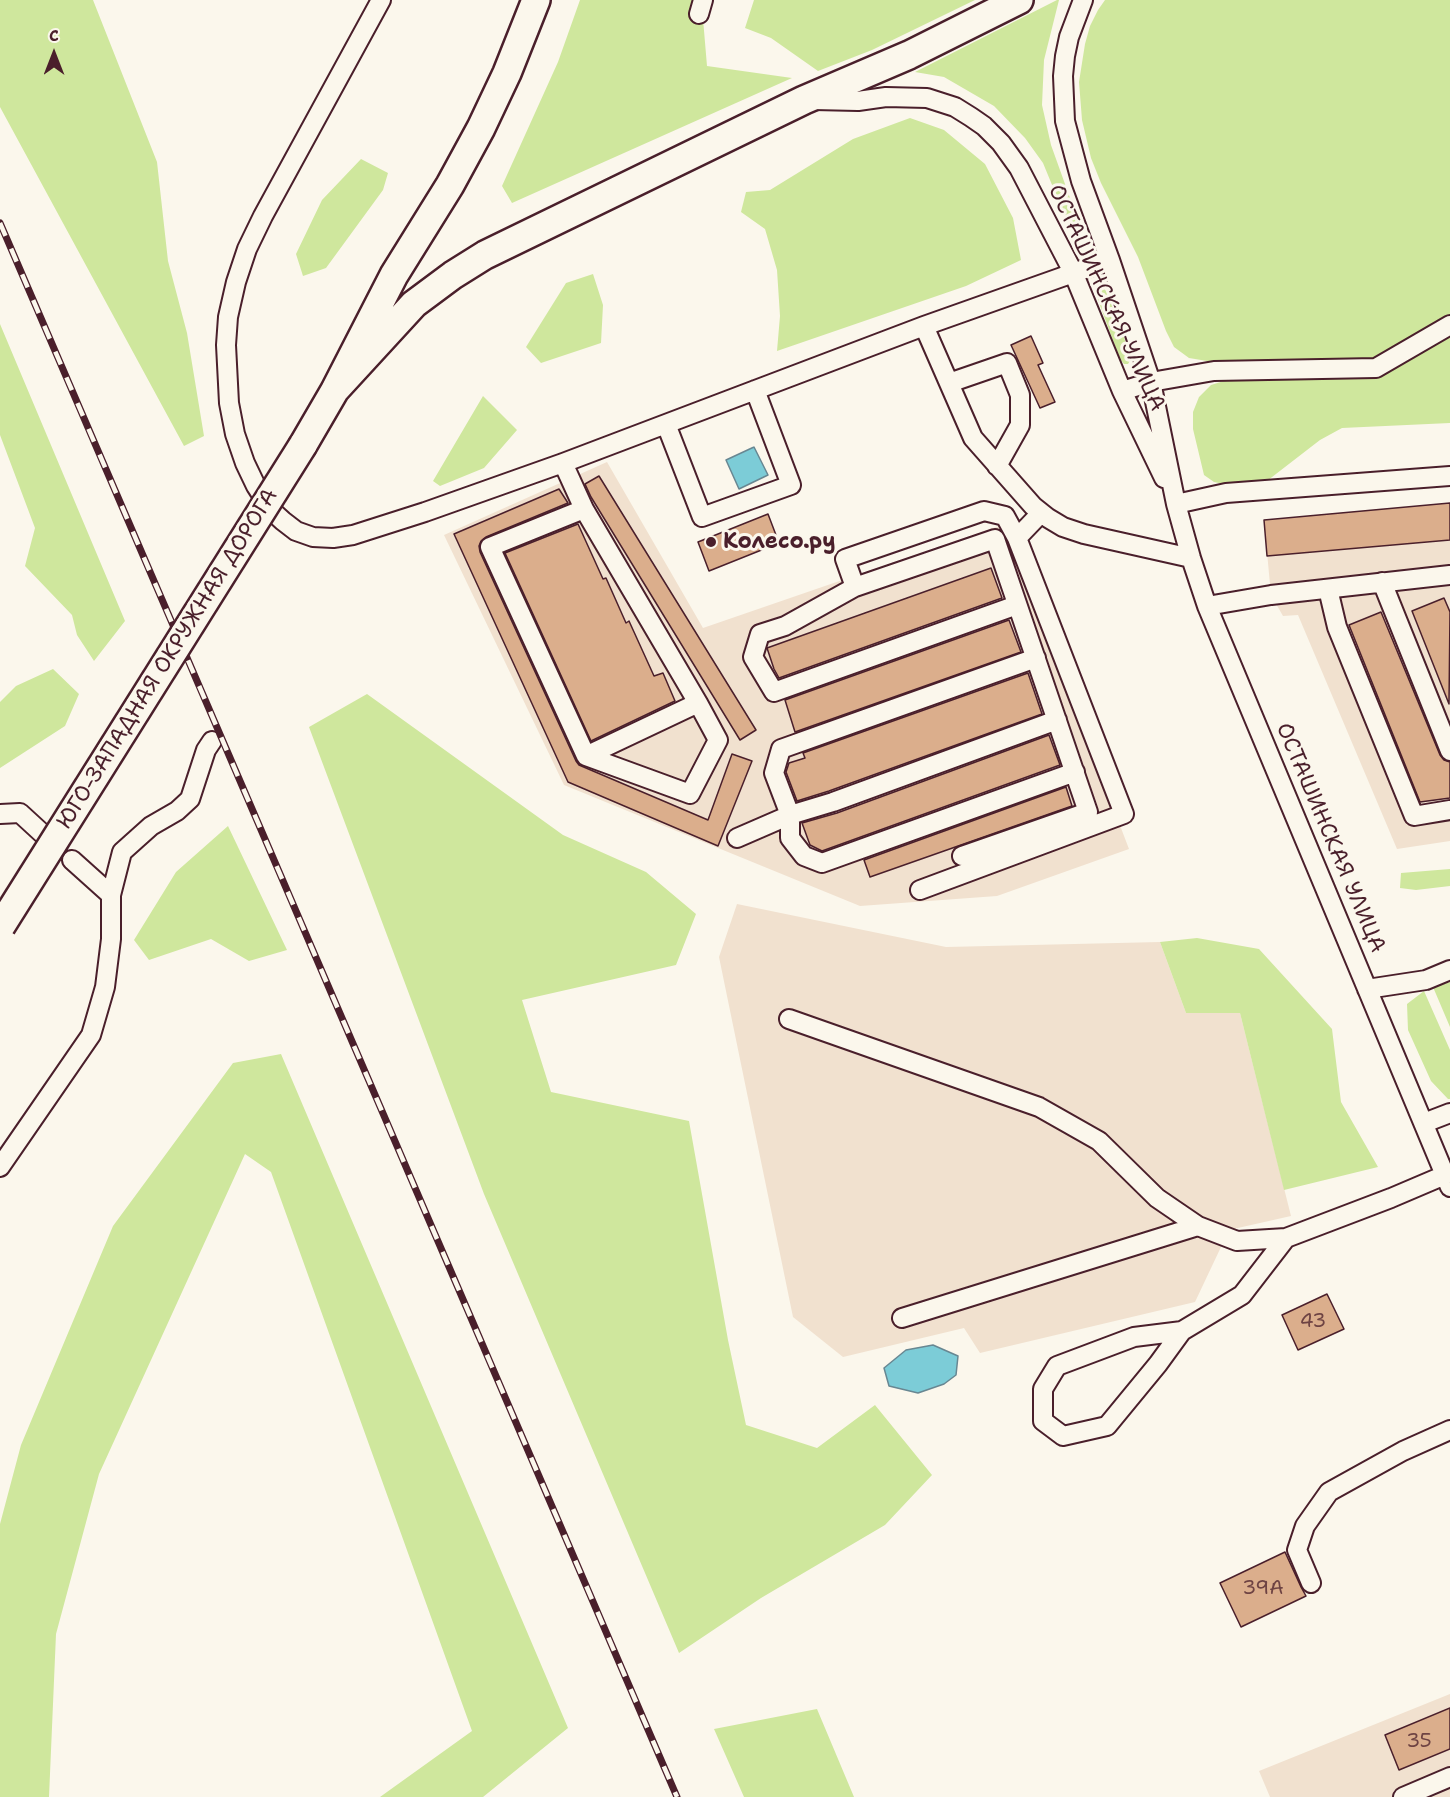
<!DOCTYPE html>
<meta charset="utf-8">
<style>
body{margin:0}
#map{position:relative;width:1450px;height:1797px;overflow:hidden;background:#fbf7ec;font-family:"Shantell Sans",sans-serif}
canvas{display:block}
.north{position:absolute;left:24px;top:24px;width:60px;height:60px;-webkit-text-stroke:4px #fbf7ec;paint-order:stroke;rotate:0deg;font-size:16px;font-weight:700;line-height:24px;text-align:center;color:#4a1f2b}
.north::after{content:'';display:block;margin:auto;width:21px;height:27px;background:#4a1f2b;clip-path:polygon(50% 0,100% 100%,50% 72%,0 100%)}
</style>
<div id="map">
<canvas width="1450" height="1797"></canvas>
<div class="north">С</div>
</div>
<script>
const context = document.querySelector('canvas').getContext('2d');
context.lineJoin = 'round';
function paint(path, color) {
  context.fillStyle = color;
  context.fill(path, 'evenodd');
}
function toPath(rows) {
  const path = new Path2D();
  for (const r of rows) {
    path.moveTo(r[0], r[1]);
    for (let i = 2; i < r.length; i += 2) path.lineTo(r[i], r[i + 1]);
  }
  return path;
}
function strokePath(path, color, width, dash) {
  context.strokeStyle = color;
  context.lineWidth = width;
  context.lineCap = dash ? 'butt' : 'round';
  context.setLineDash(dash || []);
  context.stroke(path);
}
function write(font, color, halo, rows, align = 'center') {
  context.font = font + ' "Shantell Sans",sans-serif';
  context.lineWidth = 6;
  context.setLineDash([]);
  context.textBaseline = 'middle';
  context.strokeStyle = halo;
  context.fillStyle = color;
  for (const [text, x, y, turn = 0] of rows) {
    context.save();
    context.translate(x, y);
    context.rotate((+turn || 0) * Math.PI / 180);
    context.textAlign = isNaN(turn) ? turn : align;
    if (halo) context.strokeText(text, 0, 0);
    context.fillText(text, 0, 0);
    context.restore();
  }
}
paint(toPath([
 [607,462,703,628,1005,524,1129,849,997,896,860,906,564,785,444,535],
 [1450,503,1450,841,1397,849,1298,615,1283,616,1271,595,1264,520],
 [737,904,946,947,1160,942,1186,1013,1240,1013,1291,1216,1229,1230,1195,1302,980,1353,964,1328,843,1357,793,1317,719,957],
 [1450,1694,1450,1797,1270,1797,1259,1771]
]), '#f1e1cf');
paint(toPath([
 [0,0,93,0,157,162,168,261,187,333,204,436,184,446,0,107],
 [580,0,705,0,702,7,707,66,792,78,512,203,502,186,558,62],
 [754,0,975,0,872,50,818,71,771,38,745,28],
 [1057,0,1059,0,1044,60,1042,105,1051,145,1079,223,1080,228,1079,232,1076,233,1071,231,1043,163,1025,138,994,106,944,77,915,72],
 [1105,0,1450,0,1450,314,1379,357,1367,360,1207,361,1189,358,1174,347,1166,331,1138,257,1101,183,1091,158,1082,120,1079,82,1085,44,1090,26,1098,10],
 [910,118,944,130,985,164,1013,218,1021,260,966,286,777,351,780,316,777,270,765,229,741,212,746,192,770,190,853,139],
 [361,159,388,173,383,190,326,268,303,276,296,254,322,200],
 [593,274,603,305,601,343,541,363,526,347,566,283],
 [1100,286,1104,288,1107,293,1129,351,1131,359,1128,364,1124,364,1120,359,1098,300,1097,287],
 [0,324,125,621,94,661,77,635,72,615,25,566,35,528,0,435],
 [1450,337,1450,423,1342,428,1320,440,1263,484,1224,484,1214,482,1204,475,1193,429,1193,412,1199,397,1211,385,1227,380,1378,378],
 [483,396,517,430,484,468,440,486,433,481],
 [53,669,79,694,65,726,0,768,0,702,16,686],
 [367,694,563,835,646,872,696,914,676,965,522,1000,551,1092,689,1121,728,1340,746,1425,817,1448,875,1405,932,1475,885,1525,761,1598,679,1653,484,1194,309,727],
 [228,826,287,950,249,961,211,939,149,960,134,940,176,872],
 [1450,869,1450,886,1416,890,1400,888,1401,873],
 [1197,938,1259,949,1332,1029,1341,1102,1378,1167,1284,1190,1240,1013,1186,1013,1160,942],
 [1450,982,1450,1027,1433,987],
 [1424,991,1450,1050,1450,1099,1448,1099,1431,1081,1408,1030,1407,1004],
 [281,1054,568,1728,483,1797,380,1797,472,1731,271,1172,245,1154,99,1474,56,1634,49,1797,0,1797,0,1524,21,1445,113,1226,233,1063],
 [817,1709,854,1797,744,1797,714,1729]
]), '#cfe79d');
const water = toPath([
 [754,447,768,475,739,489,726,460,754,447],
 [933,1345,958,1356,956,1375,944,1384,918,1393,889,1386,884,1368,906,1350,933,1345]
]);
paint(water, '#7cccd7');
strokePath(water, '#688792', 1.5);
const building = toPath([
 [1031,336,1043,363,1038,365,1055,402,1040,408,1011,345,1031,336],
 [599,476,756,730,740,740,591,497,585,484,599,476],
 [559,489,568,503,486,537,481,541,479,546,480,552,576,761,579,765,708,820,732,754,752,761,718,846,568,782,454,534,559,489],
 [1450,503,1450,540,1267,556,1264,520,1450,503],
 [768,514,779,543,709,571,698,542,768,514],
 [578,524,603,579,606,578,626,623,629,621,654,676,663,673,675,701,591,741,505,553,578,524],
 [991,568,1002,598,779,678,774,669,767,648,991,568],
 [1444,598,1450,612,1449,704,1412,611,1444,598],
 [1381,612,1440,755,1444,760,1450,762,1450,798,1420,802,1349,625,1381,612],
 [1009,620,1021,652,795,732,785,700,1009,620],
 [1028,673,1042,714,829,791,797,801,786,772,789,763,805,758,803,753,1028,673],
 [1049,735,1060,765,822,851,810,845,802,823,837,813,1049,735],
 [1066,787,1072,806,870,877,864,860,1066,787],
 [1327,1294,1344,1329,1298,1350,1282,1315,1327,1294],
 [1285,1552,1301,1587,1306,1596,1241,1627,1220,1583,1285,1552],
 [1450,1708,1450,1749,1399,1770,1385,1735,1450,1708]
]);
paint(building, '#dbae8c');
strokePath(building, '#4a1f2b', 1.5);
const minor = toPath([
 [381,0,263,216,247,249,236,282,228,317,226,345,229,403,235,434,245,463,256,486,272,511,283,521,296,531,313,537,333,538,353,535,425,512,563,463,924,326,1110,260],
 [1083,0,1069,37,1065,56,1063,76,1065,121,1081,181,1110,260,1151,382,1176,504,1191,558,1207,606,1450,1187],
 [699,14,703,0],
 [814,100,858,101,886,97,927,98,955,107,971,117,984,126,1001,143,1019,168,1073,272,1122,391,1164,478],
 [924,326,973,438,1033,506,1048,518,1063,527,1084,534,1191,558],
 [949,383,1007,363,1020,395,1020,425,997,466],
 [1122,391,1151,382,1214,371,1376,368,1450,325],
 [666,424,702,517,791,485,755,390],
 [563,463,584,509,698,703,586,756,490,547,584,509],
 [1176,504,1226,493,1450,476],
 [1382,582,1450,751],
 [855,587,785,626,760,634,753,657,774,692,1017,605],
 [1328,589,1337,627,1414,816,1450,810],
 [1207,606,1271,595,1450,575],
 [1036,658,781,749,774,773,790,815,833,802,1057,720],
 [586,756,690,794,718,740,698,703],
 [0,814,20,813,57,847],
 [737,838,790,815,790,838,804,856,822,863,1075,772],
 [962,856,1088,812,995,539,855,587,845,559,984,511,1005,516,1017,538],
 [72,860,111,895],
 [920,890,1124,814,1017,538,1041,513],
 [1367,989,1426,980,1450,970],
 [789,1019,1039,1107,1099,1141,1157,1198,1198,1226,1237,1241,1286,1238,1391,1198,1445,1175],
 [1424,1123,1450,1113],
 [0,1167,91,1035,105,987,111,939,111,895,122,852,151,826,177,811,190,799,206,750,212,741],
 [902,1318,1198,1226],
 [1182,1331,1158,1364,1107,1426,1063,1436,1043,1421,1043,1389,1057,1366,1134,1337,1182,1331,1242,1295,1286,1238],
 [1311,1583,1297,1550,1305,1526,1329,1492,1403,1451,1450,1430],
 [1403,1797,1450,1777]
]);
const highway = toPath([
 [335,390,414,304,453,275,485,255,804,100,909,55,1019,0],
 [303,445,335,390,394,275,450,185,481,128,507,73,536,0]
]);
strokePath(minor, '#4a1f2b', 22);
strokePath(highway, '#4a1f2b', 32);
strokePath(minor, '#fbf7ec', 18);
strokePath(highway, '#fbf7ec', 27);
const rail = toPath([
 [0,223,677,1797]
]);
strokePath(rail, '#4a1f2b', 7);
strokePath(rail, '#fbf7ec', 4.5, [14]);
const highwayBridge = toPath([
 [1,926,303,445]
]);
strokePath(highwayBridge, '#4a1f2b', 32, []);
strokePath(highwayBridge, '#fbf7ec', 27);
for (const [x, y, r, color] of [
 [711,542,6,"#4a1f2b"]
]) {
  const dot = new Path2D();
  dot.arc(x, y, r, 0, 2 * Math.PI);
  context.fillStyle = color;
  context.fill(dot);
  strokePath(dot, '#fbf7ec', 2);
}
write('20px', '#6e4343', null, [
 ["43",1313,1322],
 ["39А",1263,1589],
 ["35",1419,1742]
]);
write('22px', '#4a1f2b', '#fbf7ec', [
 ["ОСТАШИНСКАЯ УЛИЦА",1106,298,65],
 ["ЮГО-ЗАПАДНАЯ ОКРУЖНАЯ ДОРОГА",168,659,-58],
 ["ОСТАШИНСКАЯ УЛИЦА",1330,838,67]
]);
write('bold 22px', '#4a1f2b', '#fbf7ec', [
 ["Колесо.ру",723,542]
], 'left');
</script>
